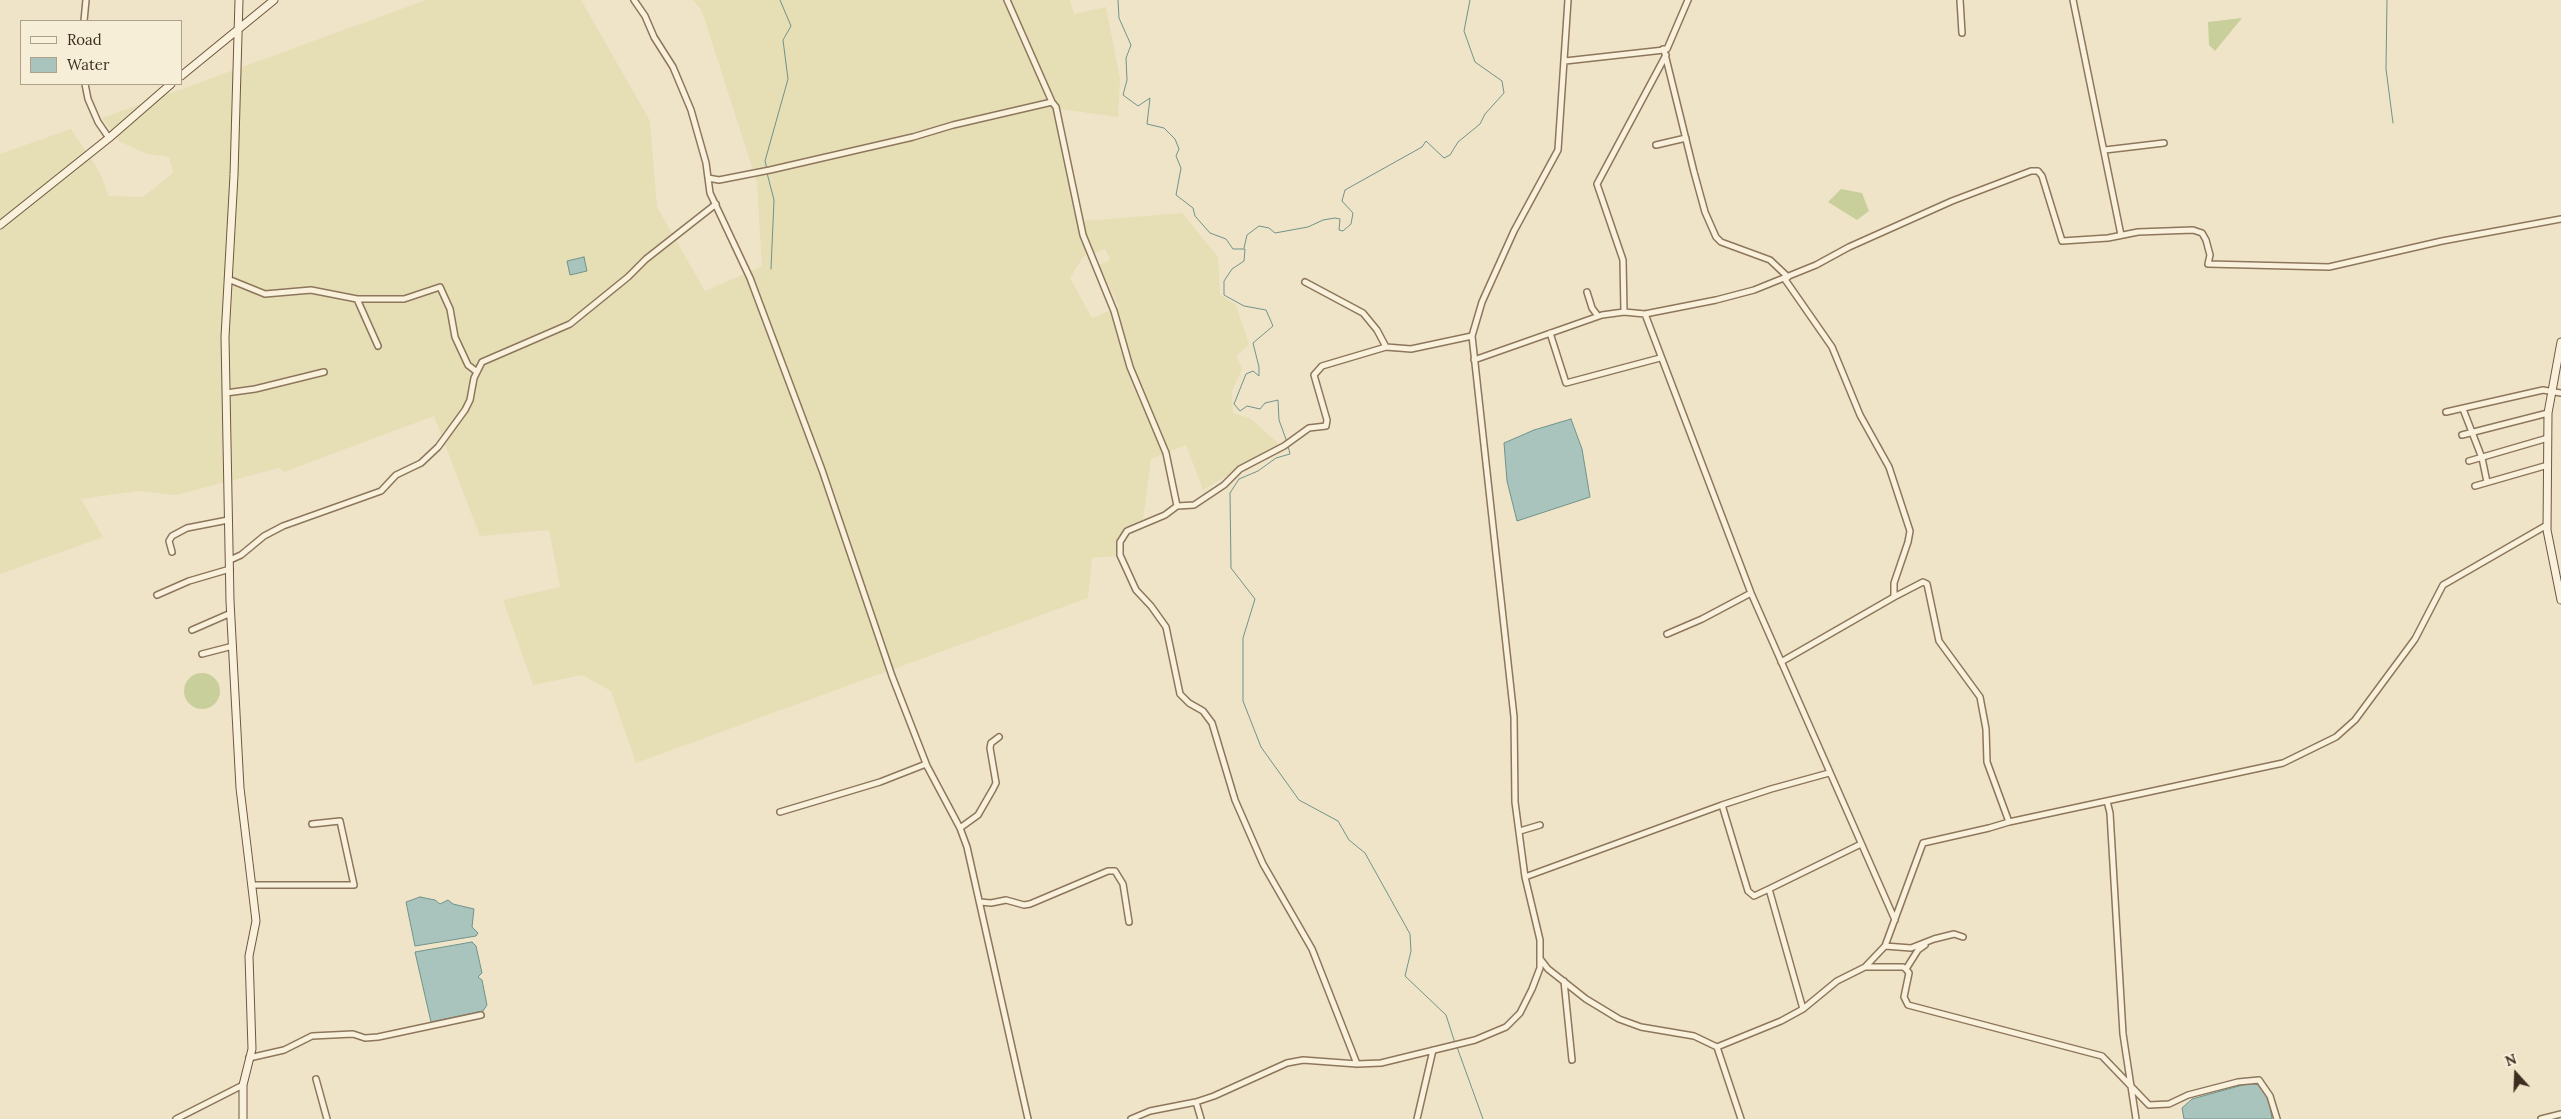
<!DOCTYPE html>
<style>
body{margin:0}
#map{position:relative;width:2561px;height:1119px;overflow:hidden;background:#f0e4c8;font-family:Lora,serif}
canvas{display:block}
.legend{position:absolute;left:20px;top:20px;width:162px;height:65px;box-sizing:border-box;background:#f7eed8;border:1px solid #ada18e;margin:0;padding:6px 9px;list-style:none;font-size:15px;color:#3d2e20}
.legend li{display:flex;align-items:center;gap:10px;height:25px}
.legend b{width:25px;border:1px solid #ada18e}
.north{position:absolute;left:2491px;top:1049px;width:50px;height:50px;-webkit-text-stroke:4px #f7eed8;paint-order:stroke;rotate:340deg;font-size:14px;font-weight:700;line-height:20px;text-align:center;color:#3d2e20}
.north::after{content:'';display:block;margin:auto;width:18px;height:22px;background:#3d2e20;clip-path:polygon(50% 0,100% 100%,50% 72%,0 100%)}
</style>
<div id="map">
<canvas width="2561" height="1119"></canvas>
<ul class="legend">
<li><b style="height:6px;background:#faf1dc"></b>Road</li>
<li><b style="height:14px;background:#a9c4bc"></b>Water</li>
</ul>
<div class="north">N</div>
</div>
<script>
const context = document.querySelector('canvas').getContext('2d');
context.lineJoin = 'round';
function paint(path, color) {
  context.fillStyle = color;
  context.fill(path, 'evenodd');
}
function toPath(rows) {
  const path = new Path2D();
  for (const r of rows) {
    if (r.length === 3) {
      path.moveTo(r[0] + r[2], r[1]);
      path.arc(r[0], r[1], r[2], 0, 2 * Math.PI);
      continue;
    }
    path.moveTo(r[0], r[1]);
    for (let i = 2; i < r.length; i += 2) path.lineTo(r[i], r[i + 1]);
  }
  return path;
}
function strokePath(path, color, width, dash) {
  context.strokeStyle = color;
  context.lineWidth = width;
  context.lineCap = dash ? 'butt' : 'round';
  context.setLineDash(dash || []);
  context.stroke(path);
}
paint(toPath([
 [426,0,581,0,650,121,657,207,705,291,762,266,757,183,702,11,693,0,1070,0,1074,14,1106,7,1120,79,1118,117,1060,109,1084,221,1182,213,1218,257,1220,294,1236,305,1249,344,1236,356,1242,369,1232,391,1233,413,1251,419,1279,444,1203,490,1186,445,1151,459,1143,520,1124,528,1116,556,1092,558,1088,598,636,763,611,691,582,675,533,685,503,600,560,587,549,530,480,536,434,416,284,472,279,468,176,495,137,491,81,499,103,537,0,574,0,154,71,129,99,171,109,196,143,197,173,173,169,157,148,154,120,142,102,118],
 [1105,249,1110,260,1099,265,1119,307,1092,318,1070,278,1083,257]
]), '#e6deb5');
paint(toPath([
 [2242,18,2215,51,2209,45,2208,22],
 [1841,189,1862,193,1869,211,1857,220,1828,202],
 [202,691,18]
]), '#c9cf9b');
const water = toPath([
 [584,257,587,271,570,275,567,261,584,257],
 [1571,419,1582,449,1590,497,1517,521,1507,481,1504,443,1534,430,1571,419],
 [420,897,435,900,440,904,448,900,453,904,474,909,472,927,478,933,476,936,415,946,406,902,420,897],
 [472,942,476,946,482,973,478,977,482,980,487,1005,483,1011,431,1022,415,952,472,942],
 [2250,1083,2259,1085,2264,1090,2269,1101,2272,1119,2184,1119,2182,1108,2192,1099,2250,1083]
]);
paint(water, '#a9c4bc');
strokePath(water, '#6f938a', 1);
strokePath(toPath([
 [1118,0,1119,18,1131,45,1126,58,1127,80,1123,95,1138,106,1150,98,1147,124,1164,128,1175,139,1179,149,1176,156,1181,168,1176,195,1193,208,1195,216,1210,233,1226,239,1233,249,1245,249,1244,261,1232,269,1224,281,1224,295,1244,306,1266,310,1273,326,1253,343,1259,367,1259,376,1253,371,1246,374,1234,404,1240,411,1247,406,1260,409,1265,403,1278,400,1279,420,1287,442],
 [2387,0,2386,69,2393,123],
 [767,169,765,161,788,79,783,40,791,26,780,0],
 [767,173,774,200,771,269],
 [1244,248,1247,235,1259,226,1269,228,1275,233,1308,227,1323,220,1335,218,1340,219,1339,230,1343,231,1351,224,1353,213,1342,201,1345,190,1422,147,1426,141,1444,158,1450,155,1458,142,1480,124,1485,114,1504,93,1502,81,1475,62,1470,48,1464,31,1470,0],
 [1288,446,1290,454,1276,458,1258,471,1239,479,1230,493,1231,568,1255,599,1243,638,1243,701,1261,747,1299,800,1338,821,1349,840,1365,853,1410,934,1411,951,1405,976,1446,1015,1455,1043],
 [1457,1047,1483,1119]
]), '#6f938a', 1);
const street = toPath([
 [634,0,645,16,654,37,673,67,691,110,706,163,710,193,750,278,822,470,892,676,927,766,960,828,967,847,1028,1119],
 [1007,0,1052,102],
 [1960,0,1962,33],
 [2073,0,2121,235],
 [84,21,86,0],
 [1663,49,1667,49,1688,0],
 [1565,61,1664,50,1694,172,1705,212,1716,237,1721,242,1770,260,1788,277],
 [85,84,88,99,98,122,109,138],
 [1656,145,1686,138],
 [2105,150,2164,143],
 [708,178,719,180,770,170,913,137,953,125,1052,102,1056,107,1083,235,1114,311,1130,367,1166,453,1177,506],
 [1784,278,1832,347,1860,415,1889,467,1910,531,1908,542,1894,583,1894,597,1923,582,1927,584,1939,641,1980,697,1986,729,1987,762,2009,822],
 [228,279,265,294,311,290,357,299,404,299,440,287,450,309,455,337,468,365,477,372],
 [1305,282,1363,313,1377,330,1386,347],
 [1587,292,1592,308,1598,316],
 [357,299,378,346],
 [1624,312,1623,260,1597,184,1666,55],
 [1645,314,1751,593,1895,920],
 [1550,333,1566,383,1660,358],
 [1474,360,1602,315,1624,312,1645,314,1716,300,1754,290,1816,265,1849,247,1952,201,2031,171,2038,171,2042,176,2062,241,2108,238,2138,232,2193,230,2202,233,2206,240,2210,255,2208,264,2329,267,2442,241,2561,219],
 [226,393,255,389,324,372],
 [2463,409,2482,458,2487,482],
 [2446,412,2543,390,2561,393],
 [2462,435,2548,413],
 [2469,461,2548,438],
 [2475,486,2548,465],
 [172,552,169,541,172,536,187,528,228,520],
 [230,560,241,555,264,536,283,526,381,491,396,475,421,463,438,447,465,410,470,400,474,378,482,362,570,324,628,277,646,259,716,204],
 [157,595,189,581,230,569],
 [192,630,231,613],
 [1667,634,1702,619,1751,593],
 [202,654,233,646],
 [1781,662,1894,597],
 [2107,801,2110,813,2123,1034,2136,1119],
 [1722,805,1771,789,1829,773],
 [780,812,880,782,926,764],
 [960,828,978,815,993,789,996,783,990,748,991,743,999,737],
 [1520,831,1540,825],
 [1525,877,1722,805,1748,891,1754,896,1769,889],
 [252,885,354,885,340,821,312,824],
 [980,902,991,903,1006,900,1024,905,1030,904,1108,871,1115,871,1123,884,1129,922],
 [1885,946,1911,948,1934,939,1954,934,1963,937],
 [1541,960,1548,969,1586,999,1619,1019,1641,1027,1694,1036,1717,1047,1741,1119],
 [1865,967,1903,967,1906,969,1909,973,1904,997,1908,1005,2102,1056,2149,1105,2169,1104,2188,1095,2238,1082,2259,1080,2270,1096,2277,1119],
 [1906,969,1918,950,1925,945],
 [1564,981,1572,1060],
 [1803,1009,1769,889,1861,844],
 [1717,1047,1781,1021,1803,1009,1837,981,1865,967,1885,946,1923,843,1989,828,2009,822,2283,763,2336,737,2355,720,2415,639,2443,585,2547,525],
 [249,1058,284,1050,312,1036,353,1034,365,1038,378,1037,481,1015],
 [1357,1064,1312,949,1263,864,1235,800,1212,723,1203,711,1189,703,1180,694,1166,627,1151,606,1136,590,1120,555,1120,542,1127,531,1165,515,1177,506,1194,505,1224,485,1240,469,1284,446,1309,428,1326,426,1327,420,1314,375,1322,366,1386,347,1411,349,1472,336],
 [316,1079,327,1119],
 [1196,1102,1201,1119],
 [176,1119,243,1085],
 [1131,1119,1150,1111,1196,1102,1214,1096,1287,1063,1303,1060,1357,1064,1381,1063,1475,1040,1506,1027,1520,1013,1532,989,1540,968,1540,940,1525,877,1515,802,1514,717,1472,336,1482,302,1514,231,1558,150,1568,0],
 [1417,1119,1433,1050],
 [2541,1119,2561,1114]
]);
const secondary = toPath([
 [239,0,234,175,225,337,230,601,240,788,256,921,249,956,252,1049,243,1085,243,1119],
 [181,76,274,0],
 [0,225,109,138,171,84],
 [2561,342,2548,413,2547,530,2561,600]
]);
strokePath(street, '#8d765c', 8);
strokePath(secondary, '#6f573f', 9);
strokePath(street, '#faf1dc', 5);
strokePath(secondary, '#faf1dc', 7);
</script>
